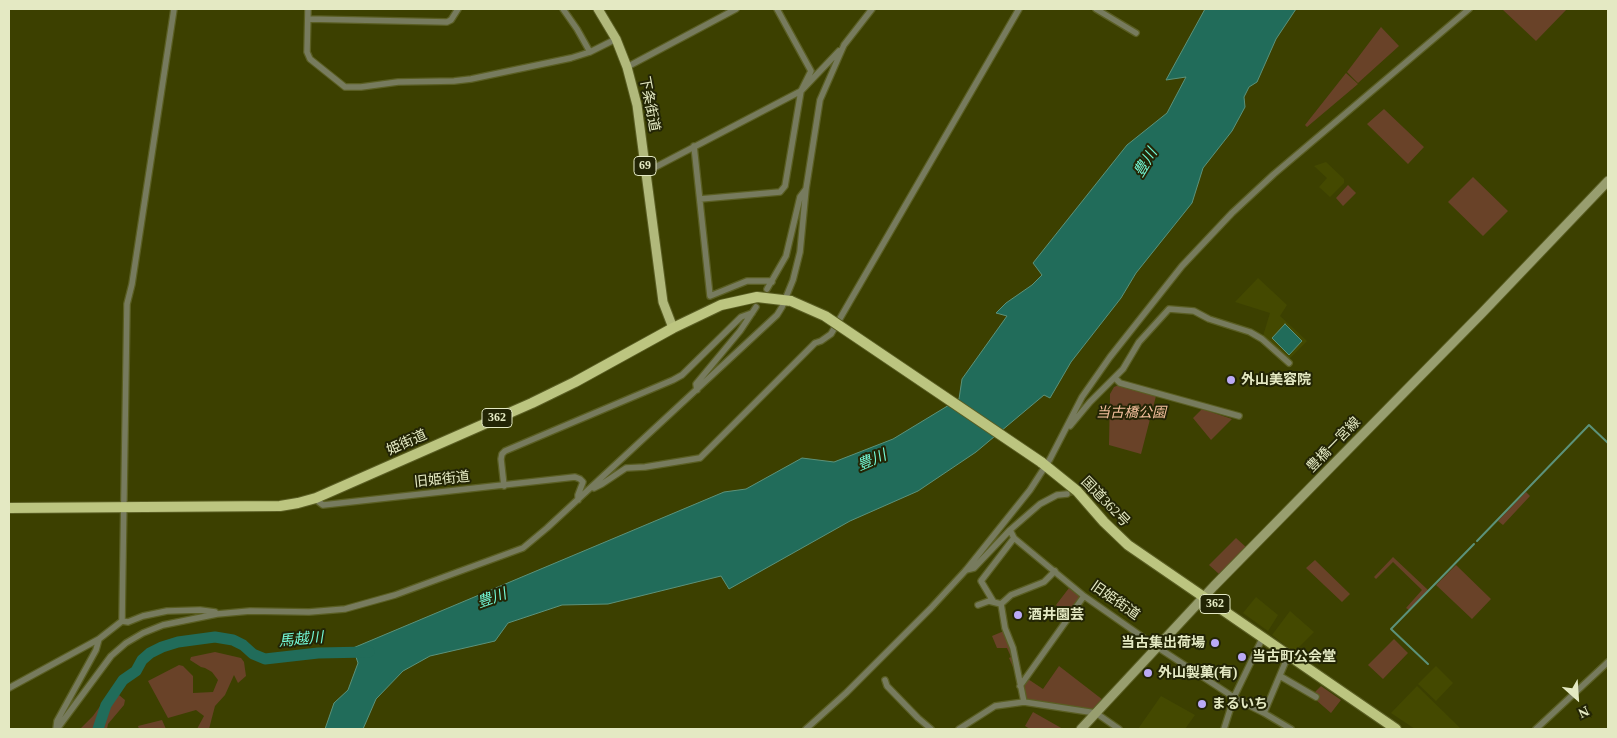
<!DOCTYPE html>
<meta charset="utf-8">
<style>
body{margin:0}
#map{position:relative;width:1617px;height:738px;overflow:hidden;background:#3c4000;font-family:"Times New Roman",serif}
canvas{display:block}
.frame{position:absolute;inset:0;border:10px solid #e4e9c3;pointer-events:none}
.north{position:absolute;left:1552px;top:673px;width:50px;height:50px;-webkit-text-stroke:4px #232505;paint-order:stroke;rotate:154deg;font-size:14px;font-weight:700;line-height:20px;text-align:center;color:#e4e9c3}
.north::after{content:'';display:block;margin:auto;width:18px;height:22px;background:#e4e9c3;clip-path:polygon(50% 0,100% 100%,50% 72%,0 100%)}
</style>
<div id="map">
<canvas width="1617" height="738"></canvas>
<div class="frame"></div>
<div class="north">N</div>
</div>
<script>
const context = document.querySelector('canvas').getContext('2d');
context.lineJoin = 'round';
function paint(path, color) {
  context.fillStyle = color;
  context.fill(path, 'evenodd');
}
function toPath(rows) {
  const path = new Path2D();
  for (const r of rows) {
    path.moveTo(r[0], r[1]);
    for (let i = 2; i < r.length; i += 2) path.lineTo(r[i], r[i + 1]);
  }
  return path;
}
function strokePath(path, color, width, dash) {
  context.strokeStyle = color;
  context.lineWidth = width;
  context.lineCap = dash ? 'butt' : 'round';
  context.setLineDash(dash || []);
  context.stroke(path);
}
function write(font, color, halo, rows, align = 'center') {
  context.font = font + ' "Times New Roman","Noto Sans JP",serif';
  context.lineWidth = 4;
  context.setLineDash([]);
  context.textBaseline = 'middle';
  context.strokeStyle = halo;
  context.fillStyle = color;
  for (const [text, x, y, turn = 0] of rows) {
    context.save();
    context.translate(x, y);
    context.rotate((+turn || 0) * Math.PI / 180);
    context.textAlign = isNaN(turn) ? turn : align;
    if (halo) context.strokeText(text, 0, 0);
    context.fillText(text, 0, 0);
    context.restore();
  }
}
paint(toPath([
 [1326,162,1344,179,1344,183,1330,197,1319,187,1327,178,1314,166],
 [1258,278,1287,305,1280,316,1307,341,1290,358,1288,358,1263,336,1270,313,1235,302],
 [1256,597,1278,615,1268,631,1243,613],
 [1290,611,1314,632,1294,652,1272,635],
 [1436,666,1453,683,1436,701,1418,684],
 [1417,686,1454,722,1461,729,1415,729,1391,713],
 [1161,696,1195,715,1185,729,1138,729]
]), '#444900');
paint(toPath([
 [1502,9,1567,9,1536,41],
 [1381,27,1399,46,1358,83,1347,72],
 [1346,73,1358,84,1307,127,1305,125],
 [1384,109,1424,147,1408,164,1367,124],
 [1473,177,1508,211,1483,236,1448,202],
 [1348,185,1356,193,1343,206,1336,198],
 [1119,385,1156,396,1141,454,1109,445,1110,394,1114,387],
 [1202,409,1232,419,1211,440,1193,418],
 [1526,492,1530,496,1503,525,1498,521],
 [1236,538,1247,548,1219,574,1209,565],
 [1393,557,1428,590,1409,610,1406,608,1422,590,1393,562,1376,579,1374,577],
 [1315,560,1350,594,1342,602,1306,568],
 [1456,565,1491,599,1472,619,1436,585],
 [1069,588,1080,597,1064,620,1056,614,1060,609,1056,605],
 [1004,631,1012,649,1015,667,1013,667,1009,658,1011,657,1007,648,997,648,992,636],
 [1394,639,1408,653,1383,679,1368,665],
 [215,652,241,658,244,662,246,676,238,683,234,675,225,695,215,706,209,729,197,729,204,716,196,710,168,718,148,681,179,665,183,666,193,676,193,693,213,692,218,680,212,672,205,668,201,667,190,660,191,657],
 [1059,666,1103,700,1094,710,1028,700,1026,698,1023,686,1028,679,1043,689],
 [116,686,121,691,119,695,125,700,124,705,108,724,107,729,80,729,93,716,113,688],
 [1321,686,1341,700,1331,713,1316,700,1318,697,1307,690,1315,692],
 [1033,712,1063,729,1030,729,1025,726],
 [162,720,166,729,139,729,138,726]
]), '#694228');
const water = toPath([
 [1205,9,1296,9,1276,39,1257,82,1249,87,1244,97,1245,107,1232,131,1203,168,1192,203,1136,273,1121,298,1071,362,1050,398,1044,395,976,452,918,491,850,521,729,589,721,576,608,604,562,605,508,623,495,641,430,656,403,671,376,699,363,729,325,729,334,703,348,690,358,663,353,648,724,492,746,489,802,458,834,462,893,439,959,399,962,379,1007,316,996,313,1006,303,1032,285,1042,275,1033,263,1127,145,1167,113,1186,77,1166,80,1205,9],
 [1285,324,1302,341,1289,355,1272,338,1285,324]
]);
paint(water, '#216c5a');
strokePath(water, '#5c927a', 1);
strokePath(toPath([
 [1477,541,1589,425,1608,443],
 [1428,664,1391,629,1474,544]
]), '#5c927a', 2);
strokePath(toPath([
 [98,729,106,705,123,680,136,671,142,660,150,653,162,647,178,642,215,637,233,640,243,645,253,654,265,659,318,653,369,652]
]), '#216c5a', 11);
strokePath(toPath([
 [1067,494,1088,489]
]), '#55591d', 5.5, [5.5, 3]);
const minor = toPath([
 [308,9,307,52,310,59,345,87,361,87,398,82,454,81,471,79,571,58,590,52,616,39],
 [563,9,577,29,590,52],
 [1096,9,1136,33],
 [308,19,447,22,451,20,458,9],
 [627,67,736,9],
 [694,146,710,296,747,281,770,281,772,282],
 [646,172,801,91,839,51],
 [700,199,780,192,785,186,801,91,811,71,777,9],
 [767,289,786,256,800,197,806,189],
 [1115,378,1120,383,1239,416],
 [697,390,696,384,740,331,756,307],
 [1070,426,1090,402,1123,369,1139,342,1169,309,1194,311,1209,319,1250,332,1262,339,1289,363],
 [504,486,501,459,502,454,505,451,673,380,682,375,741,317,752,313],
 [594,488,602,484,626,468,645,467,700,458,815,343,821,341,831,334,1019,9],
 [316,498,319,502,323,505,575,477,580,479,583,482,578,495,578,500],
 [1010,530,1014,538,1084,596,1154,645,1238,700,1264,713,1291,729],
 [966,570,974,568,1010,530,1040,504,1057,495,1067,494],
 [993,601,981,581,1014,538],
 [1001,604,1005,628,1013,648,1024,702],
 [978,605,989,601,1001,604,1011,595,1044,582,1055,571],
 [122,621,128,622,143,616,167,611,200,610,215,612],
 [1280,676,1316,697],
 [885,680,887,686,918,718,931,729],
 [1020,686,1084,596],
 [9,688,99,639,122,621,127,304,132,284,174,9],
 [1264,713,1288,656],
 [56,729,57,721,96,650,99,639],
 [57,729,111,656,126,643,143,633,163,625,217,614,250,611,309,612,345,609,395,595,523,548,547,528,777,315,782,307,793,280,800,252,806,189,820,100,844,45,872,9],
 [806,729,846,693,931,608,966,570,1030,490,1050,459,1082,397,1110,357,1182,266,1232,213,1274,174,1469,9],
 [959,729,995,706,1024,702,1096,713,1119,729],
 [1224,729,1234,697,1263,637],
 [1536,729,1608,662]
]);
const secondary = toPath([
 [1081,729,1214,586,1482,313,1608,181]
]);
const primary = toPath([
 [598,9,616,39,627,67,637,105,663,302,673,328]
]);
const trunk = toPath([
 [1041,462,1077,491,1104,522,1128,545,1396,729],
 [9,508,280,506,298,503,316,498,532,403,575,382,673,328,721,305,757,297,791,301]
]);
strokePath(minor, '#5a5e23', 8);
strokePath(secondary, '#5a5e23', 11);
strokePath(primary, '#5a5e23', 11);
strokePath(trunk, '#5a5e23', 12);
strokePath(minor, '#777b5e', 5.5);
strokePath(secondary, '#989e6f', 9);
strokePath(primary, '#b1b97b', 9);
strokePath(trunk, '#bcc580', 10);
const trunkBridge = toPath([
 [791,301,825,316,1041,462]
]);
strokePath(trunkBridge, '#5a5e23', 12, []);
strokePath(trunkBridge, '#bcc580', 10);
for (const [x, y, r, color] of [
 [1231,380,5,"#bbaaf6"],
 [1018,615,5,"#bbaaf6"],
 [1215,643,5,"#bbaaf6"],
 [1242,657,5,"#bbaaf6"],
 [1148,673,5,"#bbaaf6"],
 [1202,704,5,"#bbaaf6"]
]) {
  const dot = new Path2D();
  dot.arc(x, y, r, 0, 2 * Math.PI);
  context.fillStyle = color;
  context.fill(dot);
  strokePath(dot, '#232505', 2);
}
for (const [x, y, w] of [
 [645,166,22],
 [497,418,30],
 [1215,604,30]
]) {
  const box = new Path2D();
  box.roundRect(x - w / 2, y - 9.5, w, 19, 4);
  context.fillStyle = '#232505';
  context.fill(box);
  strokePath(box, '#e4e9c3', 1);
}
write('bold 12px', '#e4e9c3', null, [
 ["69",645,166],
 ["362",497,418],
 ["362",1215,604]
]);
write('14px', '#e4e9c3', '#232505', [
 ["下条街道",649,104,79],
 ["姫街道",407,443,-24],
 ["豊橋一宮線",1334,445,-46],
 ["旧姫街道",442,480,-6],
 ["国道362号",1105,502,46],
 ["旧姫街道",1115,601,35]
]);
write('bold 14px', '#e4e9c3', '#232505', [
 ["外山美容院",1241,380],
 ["酒井園芸",1028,615],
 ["当古集出荷場",1205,643,"right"],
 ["当古町公会堂",1252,657],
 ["外山製菓(有)",1158,673],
 ["まるいち",1212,704]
], 'left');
write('italic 14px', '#f5c09e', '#232505', [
 ["当古橋公園",1131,413]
]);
write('italic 15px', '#73f8d6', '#232505', [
 ["豊川",1146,163,-59],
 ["豊川",872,461,-23],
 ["豊川",492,599,-20],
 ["馬越川",301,640,-5]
]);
</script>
